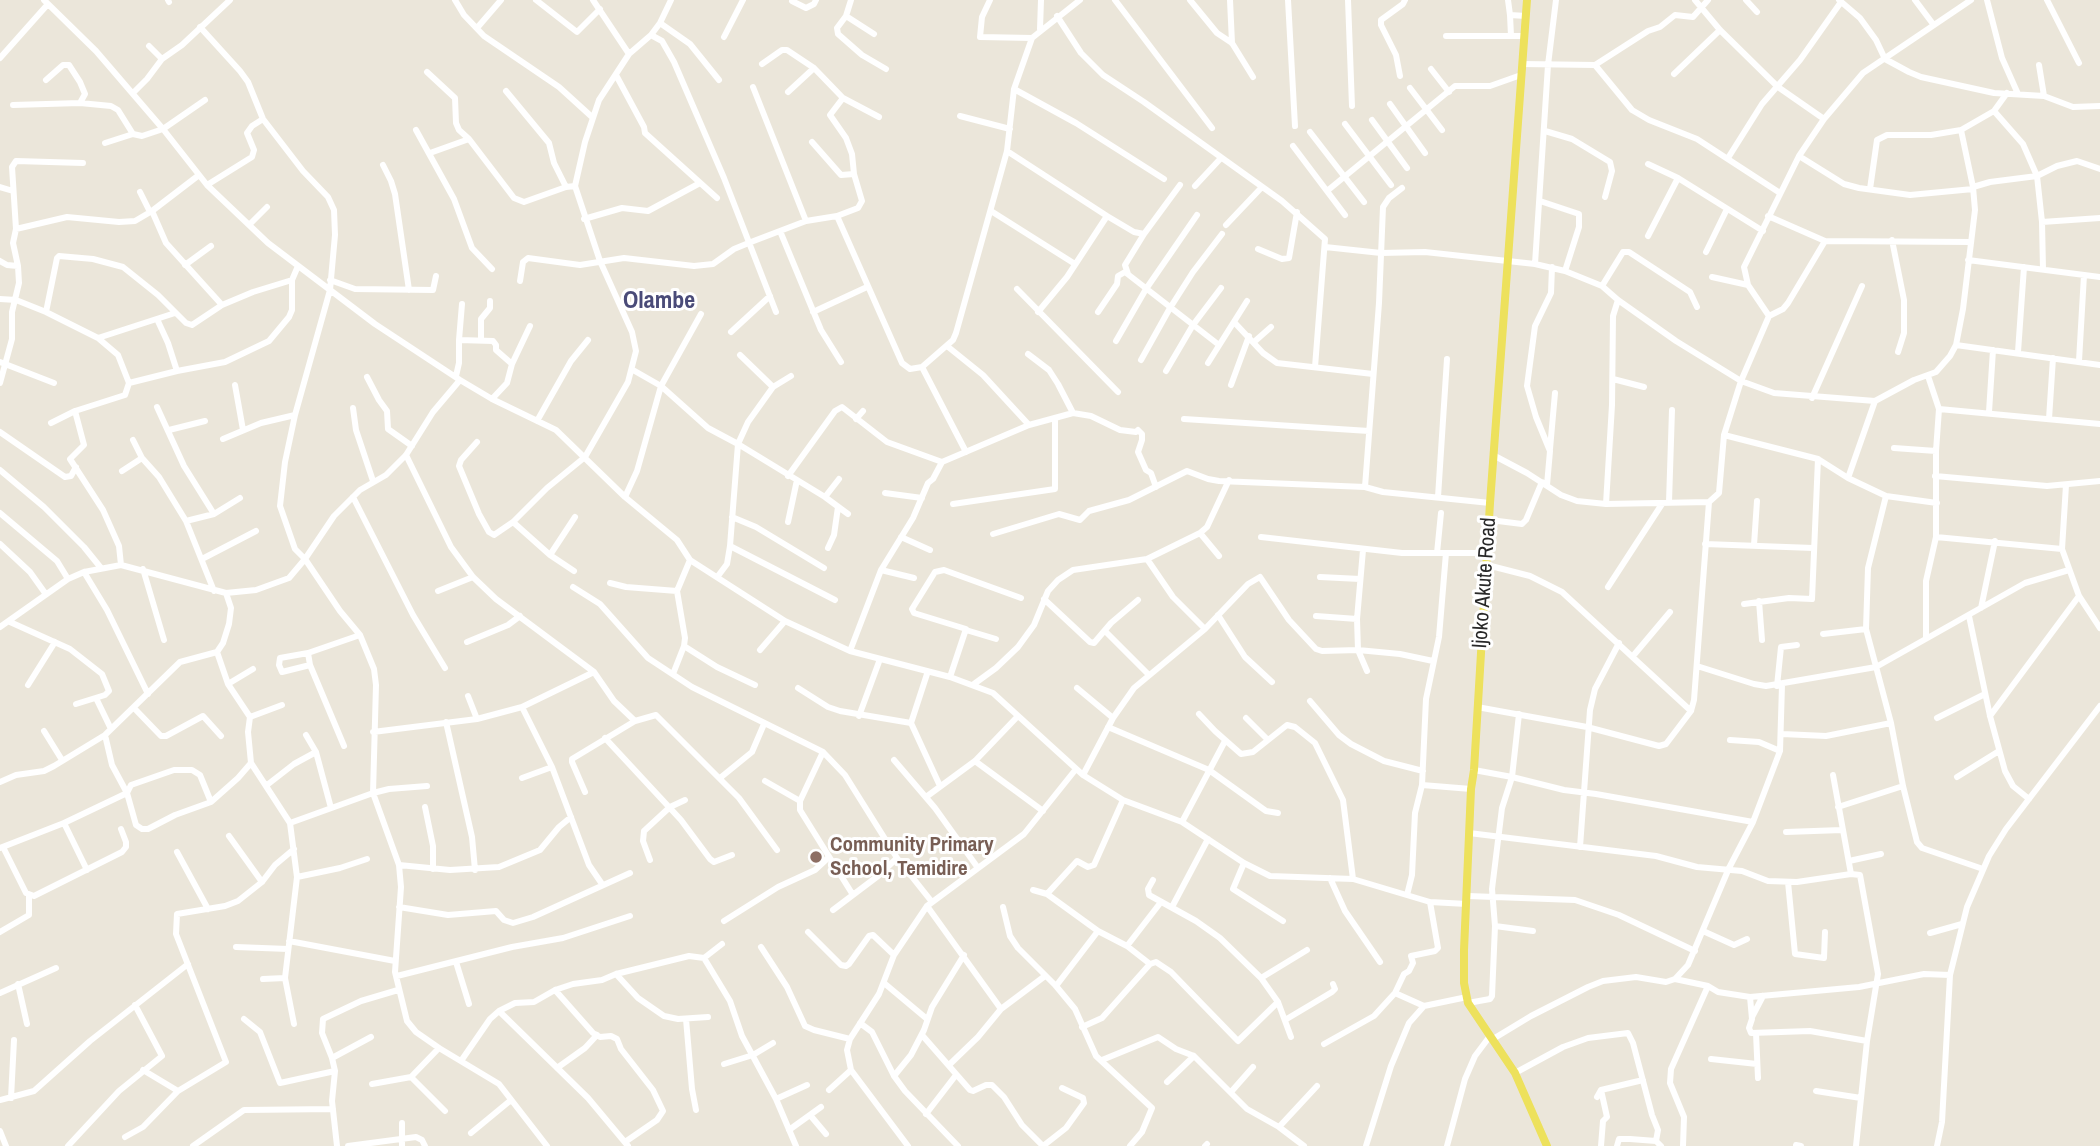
<!DOCTYPE html>
<style>
body{margin:0}
canvas{display:block;background:#ebe6da}
</style>
<canvas width="2100" height="1146"></canvas>
<script>
const context = document.querySelector('canvas').getContext('2d');
context.lineJoin = 'round';
function toPath(rows) {
  const path = new Path2D();
  for (const r of rows) {
    path.moveTo(r[0], r[1]);
    for (let i = 2; i < r.length; i += 2) path.lineTo(r[i], r[i + 1]);
  }
  return path;
}
function strokePath(path, color, width, dash) {
  context.strokeStyle = color;
  context.lineWidth = width;
  context.lineCap = dash ? 'butt' : 'round';
  context.setLineDash(dash || []);
  context.stroke(path);
}
function write(font, color, halo, rows, align = 'center') {
  context.font = font + ' "Archivo Narrow",sans-serif';
  context.lineWidth = 6;
  context.setLineDash([]);
  context.textBaseline = 'middle';
  context.strokeStyle = halo;
  context.fillStyle = color;
  for (const [text, x, y, turn = 0] of rows) {
    context.save();
    context.translate(x, y);
    context.rotate((+turn || 0) * Math.PI / 180);
    context.textAlign = isNaN(turn) ? turn : align;
    if (halo) context.strokeText(text, 0, 0);
    context.fillText(text, 0, 0);
    context.restore();
  }
}
strokePath(toPath([
 [44,0,96,51,163,129,207,185,268,243,375,324,460,380,492,399,556,430,625,497,677,540,690,560,785,621,850,651,950,677,993,693,1083,775,1123,800,1182,822,1244,863,1270,876,1353,879,1430,902,1467,904],
 [168,0,169,2],
 [455,0,464,15,484,36,559,87,592,117],
 [536,0,577,32,600,9],
 [593,0,629,54],
 [851,0,846,16,837,28,838,34,862,55,886,69],
 [990,0,982,17,980,37,1032,38],
 [1115,0,1212,128],
 [1190,0,1217,33,1232,43,1253,77],
 [1230,0,1232,43],
 [1288,0,1295,126],
 [1348,0,1352,106],
 [1508,0,1510,15,1526,16],
 [1695,0,1720,30,1778,87,1824,119],
 [1746,0,1757,12],
 [1839,0,1860,18,1876,40,1885,59,1909,72,1921,77,1994,93,2044,96,2073,107,2100,106],
 [1915,0,1933,24],
 [1987,0,2002,58,2018,94],
 [2047,0,2079,63],
 [792,1,806,8,814,4,816,0],
 [1510,15,1511,36,1524,36],
 [846,16,874,34],
 [1057,16,1081,53,1103,75,1144,102,1282,201,1325,239,1315,367],
 [660,23,690,44,719,80],
 [200,27,240,71,248,82,263,119,303,171,328,197,334,210,335,235,330,290,295,415,285,462,280,506,295,549,305,559,340,611,360,635,374,669,376,685,373,793,399,865,401,887,395,972,407,1021,416,1032,439,1048,499,1084,547,1146],
 [477,28,501,0],
 [1040,29,1041,0],
 [651,35,662,41,674,62,724,178,776,312],
 [1446,36,1511,36],
 [724,37,743,0],
 [149,46,162,59],
 [0,58,48,4],
 [762,64,782,50,787,50,814,68,843,98,879,117],
 [1522,64,1595,65,1648,31,1660,27,1675,15,1693,17,1708,0],
 [1595,65,1632,110,1649,120,1697,139,1780,193],
 [2039,65,2044,96],
 [1431,69,1449,92],
 [427,72,455,98,456,123,459,130,469,139,514,198,524,202,566,187,575,186],
 [1674,74,1720,30],
 [616,75,644,127,645,133,717,198],
 [1400,76,1396,55,1381,25,1381,20,1403,4,1405,0],
 [46,80,63,65,69,65,80,82,85,94,80,103],
 [753,87,806,221],
 [1410,88,1442,130],
 [1014,89,1076,123,1164,179],
 [506,91,549,143,554,163,566,187],
 [788,92,814,68],
 [133,93,147,79,162,59,182,45,230,0],
 [1390,104,1425,153],
 [13,105,80,103,111,106,118,110,133,134],
 [1994,111,2023,144,2037,176,2042,222,2043,269],
 [960,116,1010,129],
 [1372,120,1407,168],
 [1345,124,1391,185],
 [416,130,454,199,472,248,492,269],
 [1545,131,1572,139,1610,162,1612,171,1605,197],
 [1310,132,1364,202],
 [812,142,841,175,854,174],
 [105,143,133,134,142,136,163,129,205,100],
 [1293,146,1345,215],
 [1007,151,1107,216,1134,232,1144,234],
 [430,153,469,139],
 [1799,156,1844,184,1859,188,1910,195,1973,189],
 [1728,158,1762,104,1800,60,1841,2],
 [1648,164,1678,178,1763,231],
 [383,165,391,181,395,194,409,290],
 [207,185,252,157,254,150,247,133,252,126,263,119],
 [1195,186,1221,158],
 [0,187,13,191],
 [1973,187,1990,182,2037,176,2057,166,2077,161,2100,169],
 [1870,189,1877,140,1887,135,1931,135,1961,130,1994,111,2007,93],
 [1327,191,1455,86,1490,86,1521,75],
 [140,192,149,210,152,211,166,243,222,305],
 [1540,201,1579,214,1579,227,1565,271],
 [991,211,1075,264],
 [837,216,902,363,910,369,922,367,953,340,956,333,1007,151,1014,89,1032,38,1080,0],
 [1768,216,1825,241,1971,242],
 [584,219,622,208,648,211,700,183],
 [2042,222,2100,218],
 [249,225,267,207],
 [1226,225,1262,187],
 [16,229,67,217,119,222,135,221,152,211,199,175],
 [780,231,821,330,841,362],
 [1648,236,1678,178],
 [1892,240,1904,300,1904,333,1898,352],
 [1325,247,1381,253,1425,252,1535,264,1565,271,1602,286,1618,300,1676,341,1741,381,1774,393,1875,401,1914,380,1936,372,1950,356,1956,345,1963,309,1975,210,1973,187,1961,130],
 [1258,249,1282,259,1289,258,1297,212],
 [1706,252,1727,209],
 [1968,260,2100,277],
 [0,261,7,265,18,266],
 [1535,264,1548,65,1556,0],
 [185,265,211,246],
 [1128,274,1125,265,1144,234,1180,185],
 [1712,277,1748,285],
 [330,280,355,289,433,290,436,276],
 [520,281,523,262,528,258,580,265,624,258,694,266,713,264,734,249,751,242,806,221,837,216,858,208,862,201,854,174,852,154,846,138,830,115,843,98],
 [1602,286,1623,252,1629,252,1690,292,1697,307],
 [1017,289,1118,392],
 [0,299,16,300,46,312,98,338,118,355,129,383,125,395,75,411,51,423],
 [462,304,459,340,493,341,496,345,496,350,512,364],
 [46,312,57,258,59,256,93,259,123,267,158,295,186,323,192,325,222,305,253,292,292,280],
 [813,312,867,287],
 [1038,312,1067,277,1107,216],
 [1098,312,1117,284,1118,276,1125,272,1219,345],
 [1769,316,1748,285,1744,267,1799,156,1824,119,1863,73,1971,0],
 [157,319,168,343,177,371],
 [1234,322,1263,353,1277,363,1373,374],
 [731,332,770,296],
 [98,338,175,313],
 [481,339,481,319,490,308,490,301],
 [1116,341,1146,289,1197,215],
 [1254,342,1271,327],
 [1956,345,2100,365],
 [947,346,983,375,1029,425],
 [2018,352,2024,267],
 [1028,354,1049,370,1058,384,1073,413],
 [740,355,773,387],
 [1141,360,1170,308,1193,272,1222,234],
 [2079,361,2084,275],
 [0,362,54,383],
 [1208,363,1247,301],
 [922,367,966,452],
 [633,370,661,386,708,428,738,444,825,497,848,514],
 [1166,371,1193,325,1221,288],
 [456,376,459,363,459,340],
 [367,377,379,400,387,411,388,429,412,446],
 [1613,379,1644,387],
 [0,383,12,339,12,312,19,283,18,266,13,243,16,229,12,167,16,161,83,163],
 [129,383,177,371,225,362,269,341,289,317,292,310,292,280,298,266],
 [235,385,243,430],
 [1231,385,1249,336],
 [1812,398,1862,286],
 [492,399,507,383,512,364,530,326],
 [157,407,184,466,214,514],
 [353,408,356,430,373,481],
 [1939,409,2100,424],
 [75,411,84,445,70,459,103,510,119,546,121,565],
 [1989,412,1993,350],
 [856,419,863,411],
 [1184,419,1369,431],
 [2049,419,2053,358],
 [537,421,571,361,588,340],
 [169,430,205,421],
 [0,432,65,477,71,476,76,467],
 [1724,435,1818,459,1848,478,1886,496,1937,503],
 [223,439,261,423,295,415],
 [133,440,142,458,159,477,186,521,214,591],
 [477,442,461,460,459,466,479,514,489,532,494,535,513,522,547,488,585,457,628,382,636,351,632,332,600,261,575,186,585,142,599,100,629,54,651,35,660,23,671,0],
 [1894,448,1936,451],
 [1550,449,1555,393],
 [406,455,451,547,473,577,496,599,594,672,614,701,635,721],
 [1493,455,1527,473,1561,495,1577,501,1606,504,1709,502,1719,493,1724,435,1741,381,1769,316,1783,309,1788,303,1825,241],
 [0,470,44,507,84,547,101,568],
 [122,471,142,458],
 [788,476,835,411,842,407,887,442,942,462],
 [1935,476,2047,486,2100,481],
 [1848,478,1875,401],
 [1547,485,1550,451,1536,417,1527,386,1535,326,1551,293,1552,267],
 [2066,485,2062,549,2079,596,2100,628],
 [1365,487,1379,303,1383,207,1389,198,1402,188],
 [885,493,922,498],
 [1886,496,1868,568,1866,629,1891,723,1903,786,1917,842,1922,848,1983,869],
 [353,497,413,615,445,668],
 [625,497,637,471,661,386,701,314],
 [825,497,839,479],
 [1438,497,1447,359],
 [1669,502,1672,410],
 [953,504,1055,489,1055,418],
 [1606,504,1612,405,1613,316,1618,300],
 [0,513,57,561,68,579],
 [732,517,756,527,824,568],
 [1490,520,1522,524,1526,520,1542,482],
 [186,521,214,514,240,498],
 [513,522,550,555,574,571],
 [788,522,797,480],
 [1200,533,1219,556],
 [993,534,1059,514,1080,520,1089,511,1129,500,1187,471,1208,479,1219,481,1365,487,1383,492,1490,503],
 [901,537,930,550],
 [1261,537,1402,553,1488,553],
 [1936,537,2062,549],
 [0,544,30,572,45,593],
 [1705,544,1813,548],
 [1754,545,1757,501],
 [730,546,835,600],
 [828,548,834,535,838,507],
 [1363,550,1357,619,1358,650,1367,671],
 [1437,553,1441,513],
 [550,555,575,517],
 [202,559,256,531],
 [1147,559,1173,597,1205,629],
 [1487,565,1530,576,1562,592,1691,711],
 [143,569,164,640],
 [881,570,914,578],
 [84,572,107,610,148,694],
 [718,576,727,564,730,546,738,444,748,422,773,387,791,376],
 [1320,577,1360,579],
 [610,583,626,587,677,591],
 [573,587,600,604,648,658,692,687,823,752,845,775,897,858,932,902],
 [1608,587,1662,504],
 [438,591,473,577],
 [1044,599,1090,642,1094,643,1111,623,1138,600],
 [1759,601,1762,640],
 [1744,604,1789,598,1812,599,1818,459],
 [1981,608,1995,541],
 [1218,615,1245,657,1272,682],
 [1316,616,1357,619],
 [1969,616,1990,716,2005,771,2013,786,2029,799],
 [10,622,70,649,102,674,109,691,105,695,76,704],
 [0,627,68,579,84,572,121,565,226,593,256,590,289,578,305,559,334,516,360,490,386,475,406,455,433,412,460,380],
 [966,630,996,639],
 [1105,631,1149,675],
 [1823,634,1866,629],
 [1926,638,1926,581,1936,537,1936,451,1939,409,1928,376],
 [467,642,508,625,520,616],
 [684,646,717,667,755,685],
 [760,650,785,621],
 [850,651,881,570,913,518,928,483,933,479,942,462,1029,425,1073,413,1091,416,1120,430,1136,432,1138,430,1142,434,1142,440,1138,452,1146,470,1151,473,1156,487],
 [308,653,310,665,344,746],
 [1633,656,1670,612],
 [310,665,282,672,279,665,280,658,308,653,360,635],
 [1697,666,1754,684,1766,686,1876,667,2025,583,2069,570],
 [928,671,911,723,940,786],
 [673,674,684,646,685,638,677,591,690,560],
 [950,677,966,629,914,613,912,609,935,572,944,570,1021,598],
 [228,684,253,669],
 [974,684,996,668,1018,647,1034,625,1048,591,1058,580,1073,570,1147,559,1200,533,1207,527,1229,480],
 [28,685,55,642],
 [1777,686,1781,647,1797,645],
 [798,688,828,707,840,711,911,723],
 [1077,688,1113,718],
 [468,696,477,719],
 [96,698,111,729],
 [1310,701,1339,735,1351,744,1384,761,1423,771],
 [522,707,552,767,589,865,602,884],
 [1477,707,1587,727,1659,746,1666,744,1691,711,1694,700,1709,502],
 [134,708,161,736,166,736,203,716,221,736],
 [1199,714,1215,731,1241,754,1253,752,1287,725,1295,727,1315,743,1343,800,1353,879],
 [859,716,880,659],
 [1990,716,2079,596],
 [250,717,282,705],
 [1246,718,1267,739],
 [1937,718,1985,694],
 [446,722,472,837,475,870],
 [1108,727,1209,770,1266,811,1278,813],
 [44,731,62,760],
 [373,732,477,719,522,707,594,672],
 [1782,734,1826,736,1891,723],
 [105,735,112,765,127,793,136,825,142,829,148,829,175,815,211,802,238,778,251,763,248,732,250,717,228,684,217,652,223,643,229,624,231,608,226,593],
 [306,735,316,752,331,808],
 [605,738,681,820,710,859,714,862,732,855],
 [1730,740,1759,742,1780,751],
 [894,760,935,808,978,868],
 [975,761,1043,811],
 [251,763,290,823,297,877,285,978,294,1024],
 [1474,770,1512,777,1564,790,1596,794,1753,822],
 [1083,775,1113,718,1134,688,1205,629,1248,584,1260,577,1289,620,1316,649,1322,651,1358,650,1400,654,1433,661],
 [1833,775,1851,874],
 [1957,777,1999,751],
 [522,778,552,767],
 [720,778,752,752,764,724],
 [765,781,800,801,800,810,853,895],
 [0,782,16,775,44,771,54,766,105,735,180,662,217,652],
 [267,785,294,764,316,752],
 [1422,785,1471,789],
 [585,792,572,762,572,759,635,721,656,715,739,798,777,850],
 [926,797,975,761,1018,716],
 [800,801,823,752],
 [425,807,433,846,433,869],
 [1838,807,1903,786],
 [1182,822,1225,741],
 [64,823,87,870],
 [290,823,373,793,389,789,427,786],
 [1786,832,1842,830],
 [1469,833,1656,856,1697,867,1742,871,1768,881,1797,882,1851,874,1860,875,1878,974,1867,1041,1856,1146],
 [229,836,262,882],
 [3,847,26,893,34,896,122,852,126,847,126,842,121,829],
 [1580,847,1590,710,1595,689,1619,643],
 [0,848,64,823,127,793,131,785,174,770,192,770,200,775,211,802],
 [177,852,208,909],
 [650,860,643,841,644,831,670,807,685,800],
 [1849,861,1881,854],
 [1244,863,1233,889,1283,921],
 [399,865,450,870,499,867,540,850,559,827,571,817],
 [297,877,340,868,367,859],
 [1330,878,1345,911,1380,962],
 [1153,880,1148,889,1149,895,1196,921,1220,938,1261,978,1278,1002,1291,1037],
 [1788,882,1795,954,1824,958,1825,932],
 [1033,890,1047,894,1098,931,1127,946,1150,964],
 [1047,894,1077,861,1088,867,1094,865,1123,800],
 [1407,895,1412,875,1415,813,1422,785,1426,699,1439,637,1446,553],
 [1468,896,1575,900,1619,915,1695,951],
 [927,906,1001,1009],
 [399,907,448,915,496,911,504,920,513,923,533,917,630,873],
 [1003,907,1010,936,1018,948,1056,986,1075,1009,1096,1056,1152,1108,1142,1132,1130,1146],
 [1172,907,1208,839],
 [833,910,878,876,897,858],
 [724,921,778,887,815,870,829,857],
 [1495,926,1533,931],
 [1703,931,1734,945,1747,939],
 [0,932,29,915,29,895],
 [808,932,841,965,846,966,849,964,869,936,873,935,894,955],
 [1930,933,1962,924],
 [289,941,395,961],
 [1127,946,1161,902],
 [236,947,288,949],
 [761,947,787,987,805,1026,814,1030,850,1039],
 [704,958,730,1001,742,1036,776,1099,796,1146],
 [456,962,469,1004],
 [616,974,638,998,664,1016,678,1019,708,1017],
 [397,976,512,947,563,938,630,916],
 [1261,978,1307,950],
 [263,979,285,978],
 [1675,979,1708,986,1718,992,1750,997,1859,987,1924,974,1950,975],
 [884,983,927,1019],
 [18,984,27,1024],
 [1056,986,1098,931],
 [555,990,593,1033,600,1037,611,1036,617,1039,621,1049,653,1090,663,1111,657,1120,625,1142],
 [0,993,56,968],
 [1395,993,1404,974,1409,971,1413,963,1411,956,1435,951,1438,948,1430,902],
 [1750,997,1752,1019,1749,1028,1751,1033,1810,1031,1867,1041],
 [1468,1003,1490,999,1492,996,1495,926,1492,889,1502,808,1512,777,1519,714],
 [499,1011,588,1098,628,1146],
 [1752,1017,1763,996],
 [244,1019,260,1032,280,1083,335,1071],
 [686,1019,692,1089,696,1110],
 [1285,1020,1332,992,1335,989,1333,984],
 [860,1023,872,1032,894,1076,905,1091,958,1146],
 [1082,1027,1102,1018,1150,964,1156,962,1171,972,1238,1041,1278,1002],
 [1756,1033,1758,1078],
 [922,1035,970,1090,973,1091,986,1085,992,1085,1004,1097,1022,1125,1043,1146,1066,1128,1084,1103,1083,1098,1062,1088],
 [1493,1039,1531,1016,1588,987,1603,981,1636,977,1666,982,1675,979,1688,965,1729,868,1753,822,1780,751,1782,685],
 [1324,1044,1374,1016,1395,993,1424,1006],
 [332,1058,371,1037],
 [1711,1059,1757,1064],
 [1102,1060,1158,1037,1176,1049,1194,1056,1247,1109,1279,1127,1304,1146],
 [461,1061,490,1019,499,1011,515,1003,534,1002,555,990,573,984,602,980,616,974,689,956,704,958,722,944],
 [724,1064,753,1055,773,1043],
 [949,1065,978,1037,1001,1009,1045,976],
 [557,1068,585,1048,597,1035],
 [143,1070,178,1091],
 [1515,1073,1563,1047,1588,1038,1628,1033,1633,1043,1652,1115,1658,1130,1656,1141],
 [894,1076,911,1055,924,1030,932,1007,964,955],
 [411,1077,445,1111],
 [1167,1082,1194,1056],
 [372,1084,411,1077,439,1048],
 [829,1090,851,1070],
 [1816,1091,1861,1098],
 [1231,1092,1253,1067],
 [1597,1097,1601,1090,1643,1080],
 [11,1098,14,1040],
 [776,1099,807,1085],
 [0,1100,34,1091,90,1041,188,964],
 [926,1114,956,1075],
 [810,1115,826,1134],
 [402,1123,402,1146],
 [1279,1127,1317,1086],
 [789,1130,821,1107],
 [0,1131,6,1146],
 [471,1133,511,1100],
 [125,1137,143,1127,178,1091,226,1062,176,934,177,914,225,906,238,901,262,882,275,865,294,849],
 [1796,1145,1801,1146],
 [68,1146,119,1091,162,1056,135,1005],
 [193,1146,244,1110,333,1109],
 [337,1146,332,1101,335,1071,332,1058,322,1033,323,1019,361,1001,398,990],
 [348,1146,416,1137,422,1140,425,1146],
 [908,1146,851,1070,847,1050,850,1039,879,994,894,955,927,906,1024,834,1076,769],
 [1205,1146,1207,1144],
 [1366,1146,1391,1066,1409,1023,1424,1006,1467,997],
 [1447,1146,1465,1079,1475,1056,1490,1036],
 [1601,1146,1603,1121,1607,1117,1601,1090],
 [1617,1146,1619,1139,1630,1139,1656,1141,1661,1146],
 [1683,1146,1684,1117,1670,1083,1671,1069,1708,986],
 [1937,1146,1942,1122,1950,975,1967,907,1989,856,2006,829,2100,706]
]), '#fff', 6);
strokePath(toPath([
 [1527,0,1490,503,1474,770,1471,789,1464,950,1464,983,1468,1003,1515,1073,1547,1146]
]), '#ede15c', 8);
for (const [x, y, r, color] of [
 [816,857,7,"#8d6e63"]
]) {
  const dot = new Path2D();
  dot.arc(x, y, r, 0, 2 * Math.PI);
  context.fillStyle = color;
  context.fill(dot);
  strokePath(dot, '#fff', 2.5);
}
write('21px', '#282828', '#fff', [
 ["Ijoko Akute Road",1485,583,-86]
]);
write('bold 21px', '#785e54', '#fff', [
 ["Community Primary",830,845],
 ["School, Temidire",830,869]
], 'left');
write('bold 24px', '#4a4b78', '#fff', [
 ["Olambe",659,302]
]);
</script>
